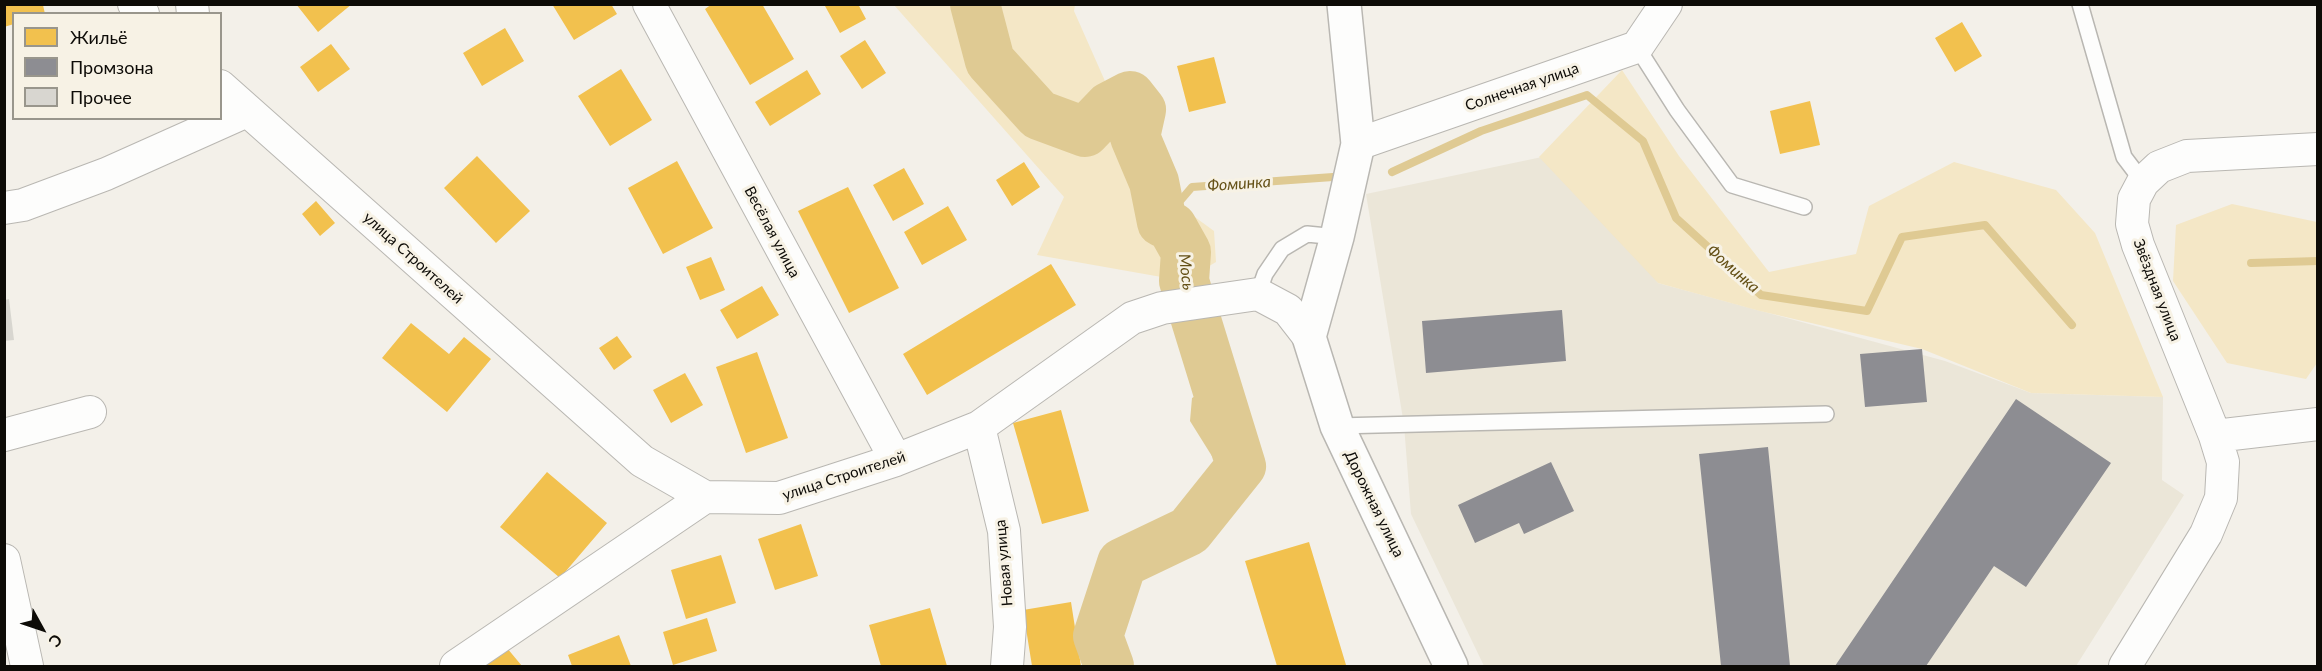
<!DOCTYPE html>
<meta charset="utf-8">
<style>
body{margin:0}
#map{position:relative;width:2322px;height:671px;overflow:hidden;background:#f3f0e9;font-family:Lato,sans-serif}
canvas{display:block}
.frame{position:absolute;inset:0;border:6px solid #0d0b07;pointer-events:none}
.legend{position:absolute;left:12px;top:12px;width:210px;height:108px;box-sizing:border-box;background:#f7f2e5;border:2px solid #99968c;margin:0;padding:8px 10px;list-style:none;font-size:18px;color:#0d0b07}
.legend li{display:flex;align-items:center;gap:12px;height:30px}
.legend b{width:30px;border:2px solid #99968c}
.north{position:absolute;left:12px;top:599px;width:60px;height:60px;-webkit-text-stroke:4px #f7f2e5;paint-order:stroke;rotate:130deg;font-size:16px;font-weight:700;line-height:24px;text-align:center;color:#0d0b07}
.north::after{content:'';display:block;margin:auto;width:21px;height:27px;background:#0d0b07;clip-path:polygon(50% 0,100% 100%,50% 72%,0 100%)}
</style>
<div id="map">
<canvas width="2322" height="671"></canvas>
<div class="frame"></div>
<ul class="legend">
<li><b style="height:16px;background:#f2c14e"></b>Жильё</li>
<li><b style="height:16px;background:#8d8d92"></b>Промзона</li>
<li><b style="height:16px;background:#d8d6d0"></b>Прочее</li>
</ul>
<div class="north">С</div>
</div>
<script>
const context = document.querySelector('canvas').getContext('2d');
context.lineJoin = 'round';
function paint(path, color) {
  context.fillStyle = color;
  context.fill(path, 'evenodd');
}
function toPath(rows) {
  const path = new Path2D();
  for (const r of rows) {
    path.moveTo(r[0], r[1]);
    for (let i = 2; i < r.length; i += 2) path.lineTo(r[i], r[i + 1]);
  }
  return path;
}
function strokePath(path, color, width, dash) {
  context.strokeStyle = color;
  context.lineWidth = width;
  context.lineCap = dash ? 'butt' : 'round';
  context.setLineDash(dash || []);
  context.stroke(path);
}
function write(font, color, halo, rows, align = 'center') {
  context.font = font + ' Lato,sans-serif';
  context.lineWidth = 6;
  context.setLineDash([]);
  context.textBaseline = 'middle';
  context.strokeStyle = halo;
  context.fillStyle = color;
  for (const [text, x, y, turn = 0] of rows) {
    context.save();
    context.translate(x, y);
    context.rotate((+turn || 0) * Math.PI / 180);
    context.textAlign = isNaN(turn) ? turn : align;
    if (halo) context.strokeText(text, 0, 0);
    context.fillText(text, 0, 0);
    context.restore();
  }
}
paint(toPath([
 [1580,149,1658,283,1945,361,2031,393,2163,397,2162,480,2184,495,2076,666,1484,666,1411,514,1404,425,1366,194]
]), '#ebe6d8');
paint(toPath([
 [894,5,1075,5,1074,11,1151,185,1214,231,1216,262,1184,281,1037,255,1064,197],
 [1622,70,1679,156,1769,272,1856,254,1869,206,1954,162,2056,190,2095,233,2163,397,2031,393,1922,349,1760,311,1658,283,1539,157],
 [2232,204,2317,222,2317,363,2306,379,2227,363,2173,281,2176,225]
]), '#f4e7c6');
paint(toPath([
 [1202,392,1209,399,1232,399,1249,432,1248,458,1236,453,1227,468,1220,469,1190,421,1192,398]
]), '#dfca93');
paint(toPath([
 [296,4,352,4,318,32],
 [552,4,611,4,617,14,574,40],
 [712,4,762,4,794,59,750,85,705,9],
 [827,4,858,4,866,19,840,33,825,6],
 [4,5,43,5,45,14,14,14,14,24,4,27],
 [1962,22,1982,56,1955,72,1935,38],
 [505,28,524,61,482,86,463,53],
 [865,40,886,73,862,89,840,56],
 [331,44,350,69,318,92,300,67],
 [1214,57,1226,103,1189,112,1177,66],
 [621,69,652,120,610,146,578,96],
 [807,70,821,94,770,126,755,102],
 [1810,101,1820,145,1780,154,1770,111],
 [477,156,530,211,496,243,444,188],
 [677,161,713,228,663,254,628,188],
 [1024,162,1040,187,1012,206,996,180],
 [904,168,924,204,893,221,873,185],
 [848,187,899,288,849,313,798,211],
 [316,201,335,223,320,236,302,214],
 [948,206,967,240,922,265,904,232],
 [711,257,725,290,700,300,686,267],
 [1051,264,1076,305,927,395,903,354],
 [762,286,779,315,737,339,720,310],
 [411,323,449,354,464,337,491,359,447,412,382,358],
 [617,336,632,357,614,370,599,348],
 [757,352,788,438,746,453,716,367],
 [685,373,703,405,671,423,653,390],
 [1061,410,1089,511,1042,524,1013,423],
 [547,472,607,523,560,578,500,527],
 [801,524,818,576,775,590,758,539],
 [1309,542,1346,665,1342,666,1277,666,1245,561],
 [721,555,736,603,686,619,671,570],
 [1071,602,1081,666,1032,666,1023,610],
 [930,608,947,666,881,666,869,625],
 [707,618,717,651,673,665,663,632],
 [619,635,631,666,572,666,568,655],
 [507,648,522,666,485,666]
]), '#f2c14e');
paint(toPath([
 [1562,310,1566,361,1426,373,1422,321],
 [1922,349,1927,402,1865,407,1860,354],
 [2016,399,2111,463,2026,587,1994,566,1926,666,1835,666],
 [1768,447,1790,666,1721,666,1699,454],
 [1551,462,1574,511,1524,534,1519,523,1475,543,1458,505]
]), '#8d8d92');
strokePath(toPath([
 [1392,172,1481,131,1587,95,1643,141,1676,218,1761,295,1867,311,1902,237,1985,225,2072,325],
 [1162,222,1192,187,1333,177],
 [2251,263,2318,261]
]), '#dfca93', 8);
strokePath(toPath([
 [975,4,990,61,1039,115,1085,132,1109,107,1130,96,1141,110,1135,137,1154,182,1162,222,1172,227,1186,252,1184,281,1241,466,1189,531,1122,563,1098,636,1109,666]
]), '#dfca93', 50);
paint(toPath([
 [9,299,14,340,4,341,4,300]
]), '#d8d6d0');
const service = toPath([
 [2080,4,2124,157,2143,182],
 [1637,47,1677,110,1732,185,1804,207],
 [1258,294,1265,274,1282,249,1307,234,1337,237],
 [1337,426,1826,414]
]);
const minor = toPath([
 [134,4,143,14],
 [192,4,193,14],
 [649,4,896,460],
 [220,86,642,461,705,497,779,498,896,460,979,427,1132,318,1162,308,1258,294,1288,310,1309,337],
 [1358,144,1637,47,1666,4],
 [2318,149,2187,156,2159,167,2143,182,2134,199,2132,224,2138,245,2215,436,2318,424],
 [4,208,23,205,106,174,247,111],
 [979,427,1004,531,1010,627,1007,666],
 [4,435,90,412],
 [4,560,27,666],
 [456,666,705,497],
 [2125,666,2206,534,2221,498,2223,462,2215,436]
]);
const tertiary = toPath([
 [1344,4,1358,144,1337,237,1309,337,1337,426,1451,666]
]);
strokePath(service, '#b9b7b2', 18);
strokePath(minor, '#b9b7b2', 34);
strokePath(tertiary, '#b9b7b2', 36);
strokePath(service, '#fdfdfc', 15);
strokePath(minor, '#fdfdfc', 32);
strokePath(tertiary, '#fdfdfc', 33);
write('15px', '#0d0b07', '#f7f2e5', [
 ["Солнечная улица",1522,87,-19],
 ["Весёлая улица",772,232,62],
 ["улица Строителей",413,258,42],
 ["Звёздная улица",2157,290,69],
 ["улица Строителей",844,476,-18],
 ["Дорожная улица",1374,504,64],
 ["Новая улица",1004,563,-95]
]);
write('italic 16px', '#655117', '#f7f2e5', [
 ["Фоминка",1239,184,-4],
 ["Фоминка",1733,269,41],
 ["Мось",1186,272,83]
]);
</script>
